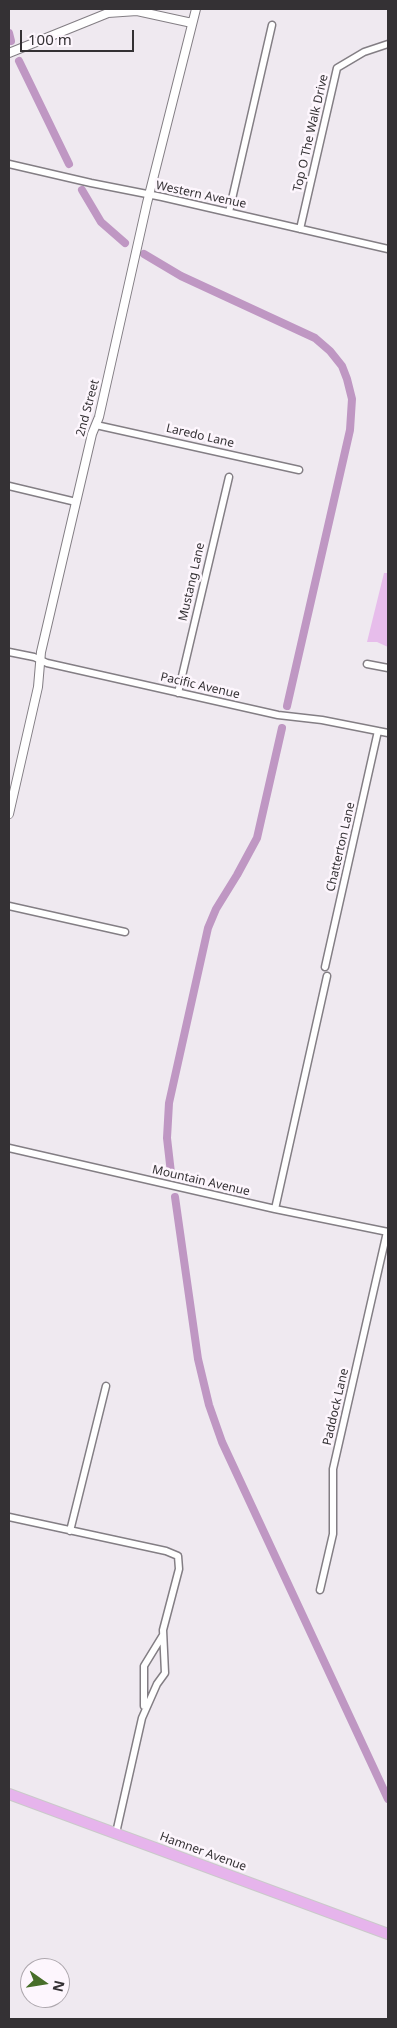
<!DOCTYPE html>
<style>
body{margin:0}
#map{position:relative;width:397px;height:2028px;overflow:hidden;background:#efe9f0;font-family:"Noto Sans",sans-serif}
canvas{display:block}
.frame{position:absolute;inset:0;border:10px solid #343134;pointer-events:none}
.north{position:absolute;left:20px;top:1958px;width:50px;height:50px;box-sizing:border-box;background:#fdf6fd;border:1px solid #ada7ad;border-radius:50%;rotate:103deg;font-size:14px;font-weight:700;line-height:20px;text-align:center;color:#343134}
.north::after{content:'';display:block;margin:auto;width:18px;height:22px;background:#476e29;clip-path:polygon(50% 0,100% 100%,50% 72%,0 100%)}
.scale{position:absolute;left:20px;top:30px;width:114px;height:22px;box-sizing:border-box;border:2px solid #343134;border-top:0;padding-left:6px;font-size:15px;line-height:18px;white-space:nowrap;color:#343134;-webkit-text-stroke:4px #fdf6fd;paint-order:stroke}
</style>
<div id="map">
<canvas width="397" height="2028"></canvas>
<div class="frame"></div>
<div class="north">N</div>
<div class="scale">100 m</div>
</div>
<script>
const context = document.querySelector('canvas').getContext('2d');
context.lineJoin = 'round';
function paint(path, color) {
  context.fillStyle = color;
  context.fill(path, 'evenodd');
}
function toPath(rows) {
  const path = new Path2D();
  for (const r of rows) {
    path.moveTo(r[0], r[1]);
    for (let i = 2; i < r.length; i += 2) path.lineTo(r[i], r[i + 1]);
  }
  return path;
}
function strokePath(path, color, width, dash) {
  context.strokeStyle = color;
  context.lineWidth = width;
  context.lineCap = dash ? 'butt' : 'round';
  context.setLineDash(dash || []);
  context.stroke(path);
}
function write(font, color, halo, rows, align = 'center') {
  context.font = font + ' "Noto Sans",sans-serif';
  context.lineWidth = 5;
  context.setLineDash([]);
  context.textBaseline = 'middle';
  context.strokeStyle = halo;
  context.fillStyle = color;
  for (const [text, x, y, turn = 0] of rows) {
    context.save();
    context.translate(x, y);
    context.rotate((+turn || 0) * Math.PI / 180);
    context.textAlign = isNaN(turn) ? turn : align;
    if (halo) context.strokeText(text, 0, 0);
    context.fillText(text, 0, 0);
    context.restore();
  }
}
paint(toPath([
 [384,573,388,573,388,647,377,642,367,642]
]), '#e7bdeb');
strokePath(toPath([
 [9,33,11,41],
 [19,61,69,164],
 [82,190,101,222,125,243],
 [144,254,181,276,315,338,330,351,342,366,347,379,352,399,350,430,287,706],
 [171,1173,167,1138,169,1103,208,928,216,909,237,875,257,838,282,728],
 [175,1197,198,1359,209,1405,222,1442,388,1799]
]), '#bf97c3', 8);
const minor = toPath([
 [9,164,91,183,162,197,388,249],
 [229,212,272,25],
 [300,229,337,68,364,52,388,44],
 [96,425,299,470],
 [9,486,76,502],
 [9,652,34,657,47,663,278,715,322,720,388,733],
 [367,664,388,668],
 [178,693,229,477],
 [9,906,125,932],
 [325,967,378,731],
 [9,1148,275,1209,388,1232],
 [275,1209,327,976],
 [9,1517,166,1551,178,1556,179,1569,163,1630,165,1673,157,1684,142,1718,116,1833],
 [70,1531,106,1386],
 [320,1590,333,1534,333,1469,387,1232],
 [144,1706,144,1666,163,1635]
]);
const tertiary = toPath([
 [9,53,108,13,137,11,192,23],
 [9,814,38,687,41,652,92,434,99,417,147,203,196,9]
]);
const primary = toPath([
 [9,1794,388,1934]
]);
strokePath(minor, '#837e84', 9);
strokePath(tertiary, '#837e84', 10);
strokePath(primary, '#cac9ca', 12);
strokePath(minor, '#fff', 6);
strokePath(tertiary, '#fff', 8);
strokePath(primary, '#e6b4ec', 10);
write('12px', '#343134', '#fdf6fd', [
 ["Top O The Walk Drive",311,133,-77],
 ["Western Avenue",201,195,12],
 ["2nd Street",88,408,-75],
 ["Laredo Lane",200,436,13],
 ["Mustang Lane",192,582,-77],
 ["Pacific Avenue",200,686,13],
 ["Chatterton Lane",341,847,-77],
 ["Mountain Avenue",201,1181,13],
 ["Paddock Lane",336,1407,-77],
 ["Hamner Avenue",203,1852,20]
]);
</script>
